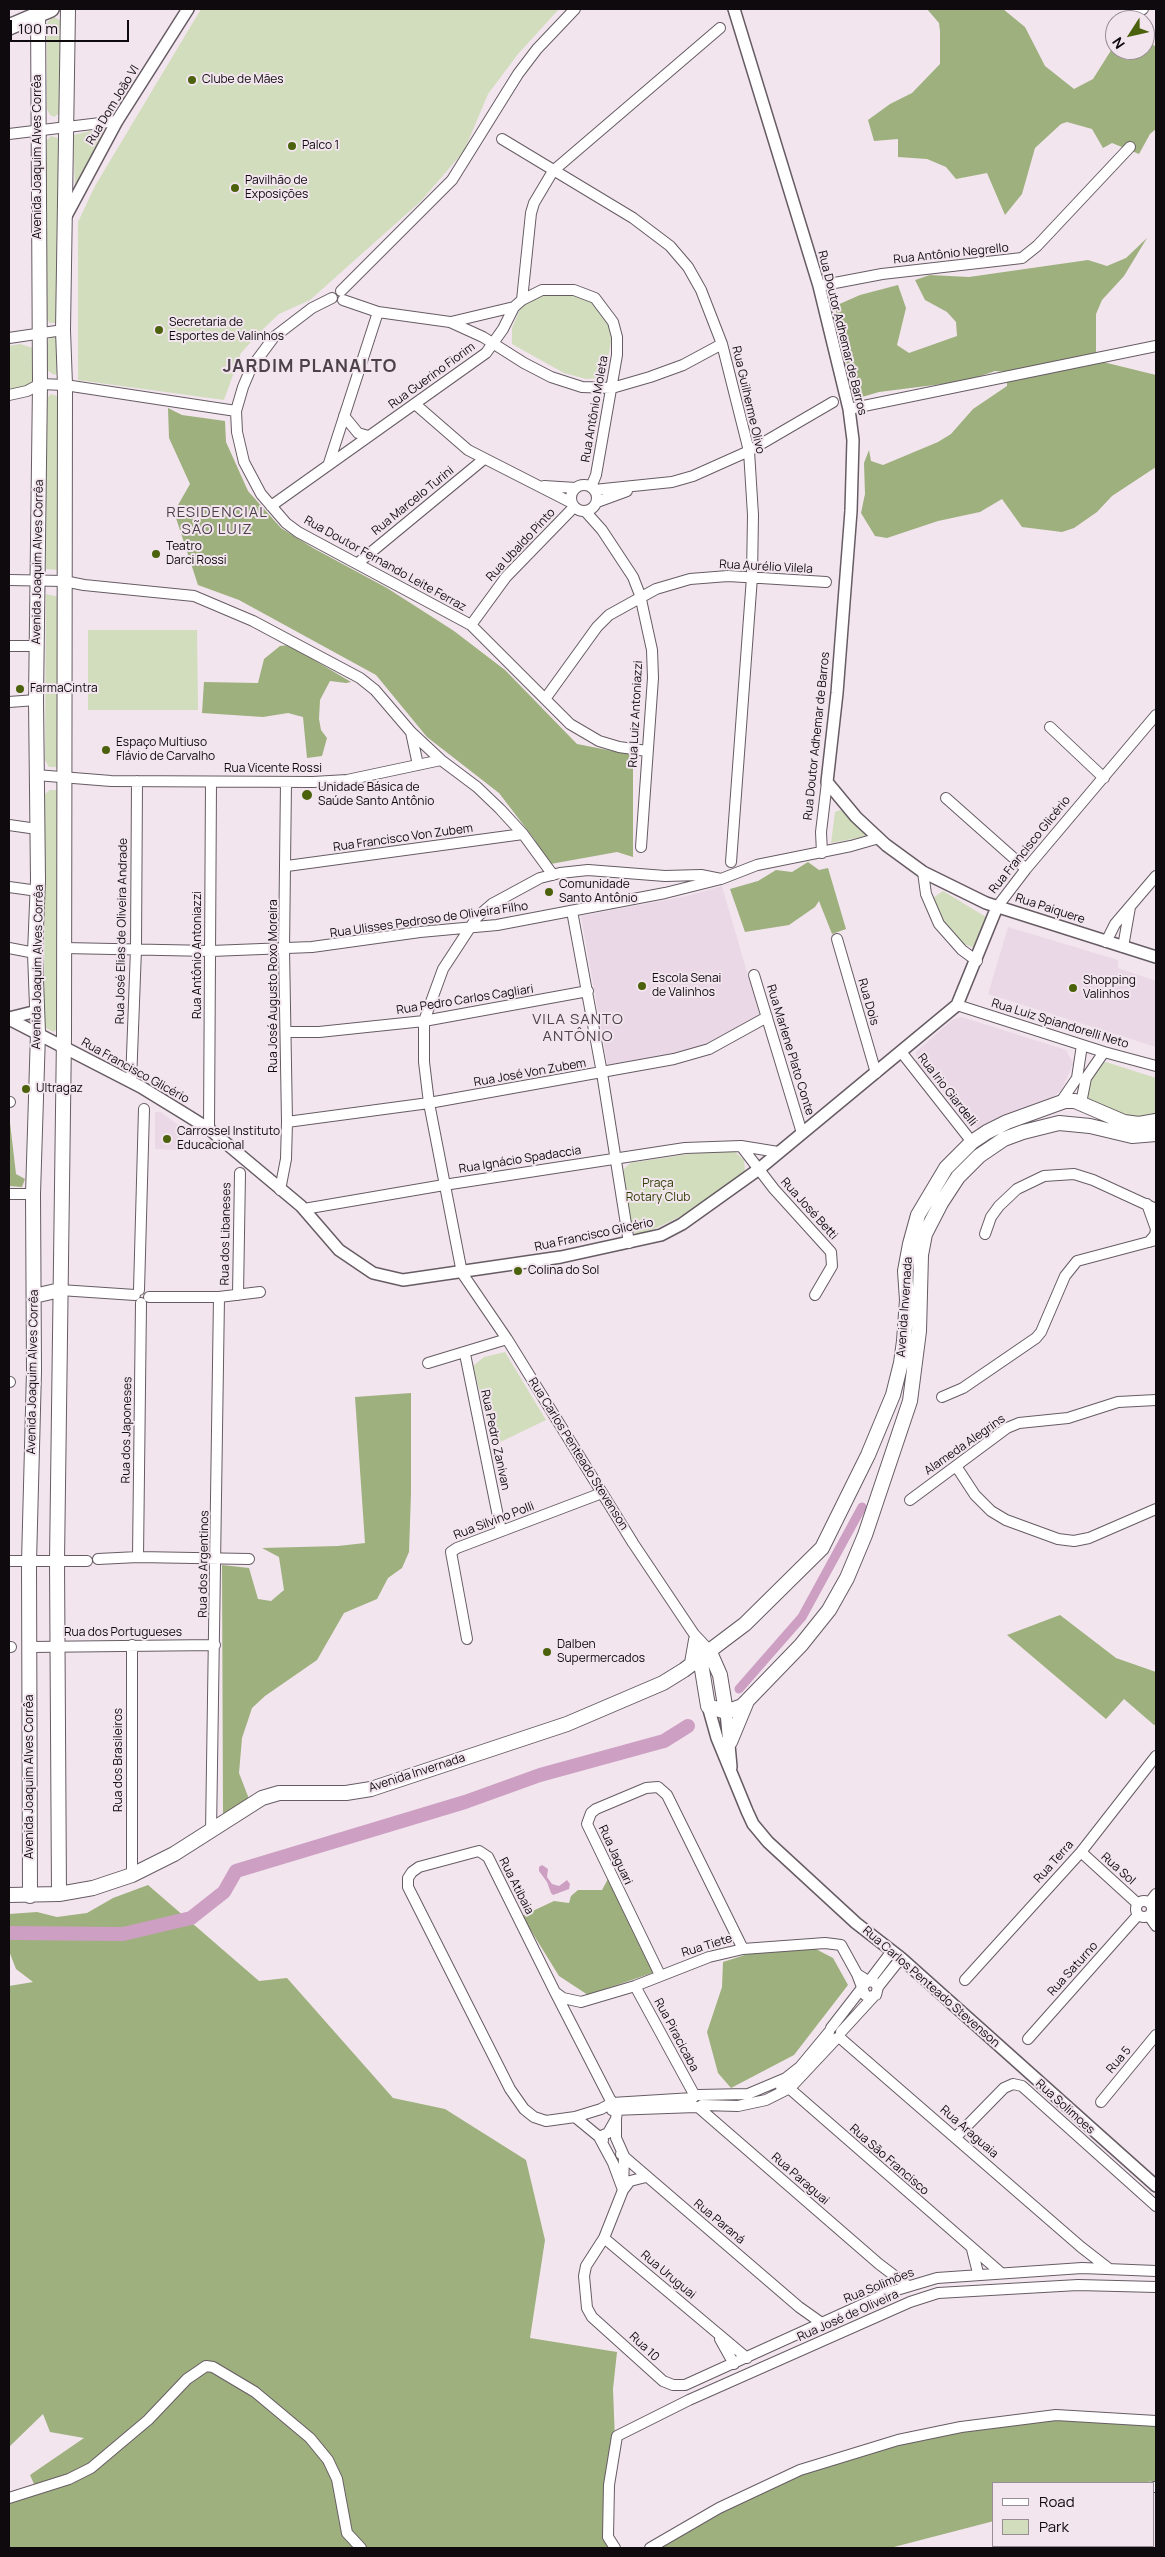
<!DOCTYPE html>
<meta charset="utf-8">
<style>
body{margin:0}
#map{position:relative;width:1165px;height:2557px;overflow:hidden;background:#f2e5ee;font-family:Manrope,sans-serif}
canvas{display:block}
.frame{position:absolute;inset:0;border:10px solid #0e0a0d;pointer-events:none}
.legend{position:absolute;left:992px;top:2482px;width:162px;height:65px;box-sizing:border-box;background:#f2e5ee;border:1px solid #978d94;margin:0;padding:6px 9px;list-style:none;font-size:15px;color:#0e0a0d}
.legend li{display:flex;align-items:center;gap:10px;height:25px}
.legend b{width:25px;border:1px solid #978d94}
.north{position:absolute;left:1105px;top:10px;width:50px;height:50px;box-sizing:border-box;background:#f2e5ee;border:1px solid #978d94;border-radius:50%;rotate:235deg;font-size:14px;font-weight:700;line-height:20px;text-align:center;color:#0e0a0d}
.north::after{content:'';display:block;margin:auto;width:18px;height:22px;background:#4b610c;clip-path:polygon(50% 0,100% 100%,50% 72%,0 100%)}
.scale{position:absolute;left:10px;top:20px;width:119px;height:22px;box-sizing:border-box;border:2px solid #0e0a0d;border-top:0;padding-left:6px;font-size:15px;line-height:18px;white-space:nowrap;color:#0e0a0d;-webkit-text-stroke:4px #f2e5ee;paint-order:stroke}
</style>
<div id="map">
<canvas width="1165" height="2557"></canvas>
<div class="frame"></div>
<ul class="legend">
<li><b style="height:6px;background:#fff"></b>Road</li>
<li><b style="height:14px;background:#d1ddbc"></b>Park</li>
</ul>
<div class="north">N</div>
<div class="scale">100 m</div>
</div>
<script>
const context = document.querySelector('canvas').getContext('2d');
context.lineJoin = 'round';
function paint(path, color) {
  context.fillStyle = color;
  context.fill(path, 'evenodd');
}
function toPath(rows) {
  const path = new Path2D();
  for (const r of rows) {
    if (r.length === 3) {
      path.moveTo(r[0] + r[2], r[1]);
      path.arc(r[0], r[1], r[2], 0, 2 * Math.PI);
      continue;
    }
    path.moveTo(r[0], r[1]);
    for (let i = 2; i < r.length; i += 2) path.lineTo(r[i], r[i + 1]);
  }
  return path;
}
function strokePath(path, color, width, dash) {
  context.strokeStyle = color;
  context.lineWidth = width;
  context.lineCap = dash ? 'butt' : 'round';
  context.setLineDash(dash || []);
  context.stroke(path);
}
function write(font, color, halo, rows, align = 'center') {
  context.font = font + ' Manrope,sans-serif';
  context.lineWidth = 4;
  context.setLineDash([]);
  context.textBaseline = 'middle';
  context.strokeStyle = halo;
  context.fillStyle = color;
  for (const [text, x, y, turn = 0] of rows) {
    context.save();
    context.translate(x, y);
    context.rotate((+turn || 0) * Math.PI / 180);
    context.textAlign = isNaN(turn) ? turn : align;
    if (halo) context.strokeText(text, 0, 0);
    context.fillText(text, 0, 0);
    context.restore();
  }
}
paint(toPath([
 [722,886,760,1017,702,1048,608,1068,581,916,687,896],
 [1008,927,1118,960,1118,968,1156,981,1156,1047,988,994],
 [962,1017,1066,1050,1073,1063,1062,1090,1045,1103,978,1129,916,1063,916,1052,952,1020],
 [155,1112,161,1112,178,1125,179,1150,155,1149]
]), '#ead8e7');
paint(toPath([
 [201,9,559,9,518,54,488,94,464,151,421,201,310,300,279,314,260,332,241,353,224,400,78,380,78,222,95,186],
 [53,16,62,22,60,113,54,117,50,115,47,109,47,23],
 [101,129,107,133,75,187,73,135],
 [51,136,61,139,59,323,50,323,46,318,47,140],
 [542,292,578,295,594,300,607,316,612,336,605,375,599,378,586,379,564,373,512,344,512,328,520,309,526,299],
 [57,334,58,373,54,375,47,370,46,341],
 [20,344,33,348,37,378,29,386,9,389,9,346],
 [51,394,60,397,58,570,46,569,47,398],
 [46,594,59,597,60,767,49,767,45,760],
 [88,630,197,630,198,710,88,710],
 [50,790,58,790,58,1027,54,1032,44,1027,45,794],
 [840,810,848,814,867,836,831,843,835,812],
 [943,891,986,917,975,948,961,943,943,923,933,898],
 [1106,1062,1156,1078,1156,1114,1131,1119,1090,1102,1086,1093,1096,1065],
 [715,1150,735,1152,744,1160,745,1172,690,1212,639,1236,631,1230,623,1170,630,1163],
 [505,1352,546,1420,494,1445,473,1366,484,1357]
]), '#d1ddbc');
paint(toPath([
 [927,9,1003,9,1025,27,1045,66,1074,89,1093,79,1115,44,1115,50,1145,50,1145,38,1156,47,1156,129,1150,134,1139,154,1112,143,1103,148,1092,129,1067,122,1061,124,1035,148,1022,194,1005,215,987,173,956,179,946,167,927,159,898,157,898,139,874,141,868,120,890,104,912,93,940,64,940,31,939,23],
 [1147,238,1124,276,1102,300,1096,314,1096,352,1103,362,1156,375,1156,467,1112,496,1097,512,1074,528,1062,532,1022,527,1002,499,980,512,938,521,887,538,875,536,861,513,865,494,864,463,869,450,871,461,883,465,938,442,951,434,973,409,1007,386,1007,372,995,371,966,381,879,392,862,397,855,387,843,353,835,306,860,295,898,285,906,308,897,345,909,353,957,336,956,322,947,312,925,300,915,280,930,275,969,277,1088,260,1107,266,1126,258],
 [168,408,182,415,225,421,226,442,248,491,281,528,313,548,387,588,454,631,505,670,577,744,633,755,633,857,617,852,545,865,535,840,499,793,427,737,376,675,239,600,198,585,174,512,190,484,169,438],
 [289,645,351,682,346,683,330,681,320,700,319,719,321,730,327,738,322,756,307,758,303,717,288,713,263,717,202,713,204,682,258,683,264,659,280,646],
 [808,862,819,870,828,868,846,929,832,934,819,901,815,907,789,925,745,932,730,889,758,881,776,870,792,872],
 [9,1114,16,1174,25,1179,22,1187,9,1186],
 [411,1393,411,1493,409,1552,402,1568,388,1578,377,1599,344,1613,317,1660,265,1696,252,1708,242,1738,239,1773,249,1799,223,1814,222,1565,249,1568,258,1599,271,1601,284,1590,279,1557,262,1548,338,1546,365,1543,355,1397],
 [1060,1615,1116,1658,1156,1672,1156,1724,1154,1725,1124,1699,1106,1719,1007,1635],
 [609,1877,655,1972,588,1995,559,1976,522,1916,554,1901,569,1903,571,1896,578,1890,602,1890],
 [148,1885,259,1981,287,1978,393,2098,445,2109,526,2160,545,2240,530,2338,617,2352,613,2389,615,2441,608,2537,615,2548,9,2548,9,2502,34,2484,30,2475,84,2438,50,2432,43,2414,9,2447,9,1986,33,1982,16,1969,9,1951,9,1914,37,1912,57,1917,87,1913,113,1898],
 [810,1946,833,1958,848,1985,794,2055,731,2088,718,2073,707,2032,722,1987,723,1962,748,1954],
 [1025,2417,1156,2421,1156,2481,1138,2483,994,2483,994,2521,890,2548,650,2548,719,2508,850,2454]
]), '#9eb07d');
paint(toPath([
 [542,1865,548,1869,547,1877,552,1884,559,1886,567,1880,570,1884,569,1889,553,1895,551,1893,547,1882,539,1871,539,1867]
]), '#cd9fc3');
strokePath(toPath([
 [739,1689,802,1617,862,1507]
]), '#cd9fc3', 9);
strokePath(toPath([
 [9,1933,123,1934,191,1918,224,1892,236,1871,465,1802,540,1775,664,1741,688,1726]
]), '#cd9fc3', 14);
const minor = toPath([
 [1127,20,1143,9],
 [1112,31,1115,29],
 [9,134,117,121],
 [502,139,633,218,670,246,688,267,701,290,722,344,749,451,753,515,752,577,731,862],
 [819,286,882,274,1022,258,1037,246,1130,147],
 [341,291,452,180,518,74,537,49,575,9],
 [332,298,312,308,274,337,251,368,243,387,236,411,237,432,244,462,261,494,286,523,298,532,471,625,570,724,599,741,619,747,647,751],
 [343,300,378,312,450,322,483,337,524,363,551,377,582,387,612,388,650,377,683,365,722,344],
 [522,300,542,290,574,290,595,298,613,322,617,337,617,355,596,475,591,487],
 [451,322,514,307],
 [9,338,63,330],
 [9,395,27,391,40,384,65,385,236,411],
 [415,404,468,450,572,503],
 [849,409,1156,346],
 [344,416,358,433,368,436],
 [329,463,378,312],
 [584,498,13],
 [544,486,576,488],
 [594,490,672,482,693,476,749,451,833,402],
 [597,502,627,491],
 [271,506,486,353,503,329,514,307,522,300,531,213,534,203,553,171,720,28],
 [585,511,602,530,633,577,640,595,652,650,653,678,641,847],
 [358,563,484,459],
 [9,580,64,581,84,585,194,596,253,621,360,678,375,690,411,732,441,760,477,787,500,809,523,834,553,875],
 [471,625,506,577,574,507],
 [9,646,37,646],
 [545,699,597,627,609,615,656,589,690,579,728,576,826,582],
 [9,702,36,700],
 [1050,727,1104,778],
 [411,732,418,765],
 [36,775,111,781,313,782,347,780,441,760],
 [946,798,1026,869],
 [9,825,37,829],
 [822,853,821,832,827,782],
 [287,866,523,834],
 [923,872,926,894,939,924,962,950,977,961],
 [9,887,38,891],
 [997,907,1026,869,1156,715],
 [572,911,602,1073,629,1243],
 [837,939,876,1073],
 [1106,942,1115,924,1156,876],
 [1123,947,1130,907],
 [9,948,35,953],
 [64,948,211,951,312,947,420,932,497,925,665,893,721,879,757,865,851,846,879,838],
 [754,975,802,1133],
 [957,1005,1104,1052,1156,1066],
 [286,1032,319,1032,424,1021,588,991],
 [902,1053,972,1142],
 [131,1082,136,949,137,781],
 [9,1102,10,1102],
 [1060,1103,1077,1078,1082,1045],
 [1081,1103,1086,1078,1104,1052],
 [287,1122,429,1103,674,1059,709,1049,767,1017],
 [209,1129,211,782],
 [741,1146,774,1189,831,1252,832,1266,815,1295],
 [280,1190,286,1159,287,1122,284,949,286,782],
 [9,1194,33,1194],
 [1147,1204,1156,1229,1155,1235,1149,1242],
 [304,1209,444,1185,685,1148,741,1146,778,1152],
 [985,1234,991,1217,999,1206,1017,1189,1044,1176,1074,1174,1093,1180,1156,1209],
 [60,1290,135,1295],
 [139,1290,144,1109],
 [238,1295,240,1173],
 [149,1297,219,1297,260,1292],
 [465,1354,501,1531],
 [428,1363,507,1339],
 [9,1382,10,1382],
 [942,1397,963,1388,1036,1338,1041,1332,1065,1276,1077,1261,1156,1240],
 [956,1466,975,1495,991,1511,1006,1520,1058,1539,1074,1541,1089,1538,1156,1509],
 [910,1500,1007,1428,1019,1423,1068,1418,1118,1402,1156,1400],
 [138,1557,141,1303],
 [98,1559,138,1557,249,1559],
 [9,1561,87,1561],
 [467,1639,451,1552,457,1548,602,1493],
 [132,1645,132,1875],
 [9,1647,11,1647],
 [31,1647,215,1645],
 [709,1650,694,1634,633,1543,507,1339,462,1273,429,1103,424,1062,424,1021,443,969,477,917,492,904,540,878,560,873,588,870,665,876,701,875,721,879],
 [211,1832,219,1297],
 [1081,1852,1138,1904],
 [1144,1909,8],
 [1149,1903,1156,1894],
 [1149,1916,1156,1926],
 [660,1975,587,1824,591,1813,596,1809,646,1788,658,1787,667,1795,743,1949],
 [870,1980,892,1951],
 [965,1980,1081,1852,1156,1756],
 [635,1986,695,2096],
 [862,1987,868,1981,874,1982,878,1987,876,1995,869,1997,865,1995,857,1974,868,1981],
 [878,1987,901,1958],
 [555,1992,563,1998,581,2002,635,1986,709,1957,743,1949,825,1943,841,1945,857,1974],
 [831,2028,862,1988],
 [841,2032,874,1996],
 [839,2037,1081,2247,1108,2268],
 [1028,2039,1138,1915],
 [786,2078,800,2067,829,2032],
 [792,2086,837,2038],
 [790,2089,1000,2272],
 [698,2095,748,2094,786,2078,791,2080,791,2087,785,2090,781,2087,781,2082],
 [1101,2102,1156,2035],
 [702,2105,738,2106,766,2100,786,2090],
 [698,2107,879,2264,908,2286],
 [612,2110,696,2107],
 [575,2117,603,2140],
 [616,2121,616,2138,624,2156,623,2190,604,2238,586,2266,584,2276,587,2308,592,2317,663,2381,673,2385,685,2385,890,2292,937,2278,1082,2268,1156,2271],
 [956,2137,1004,2088,1013,2084,1022,2086,1156,2206],
 [621,2154,799,2307,823,2324],
 [623,2190,613,2163,599,2137,608,2133,616,2119,617,2111,612,2103,555,1992,488,1857,479,1851,475,1852,419,1867,412,1872,408,1878,408,1887,510,2089,524,2109,534,2117,546,2121,575,2117,601,2109,612,2103,693,2098],
 [623,2190,630,2181,646,2177],
 [604,2238,747,2358],
 [972,2249,978,2273],
 [720,2339,734,2364],
 [1154,2487,1156,2487],
 [9,2498,69,2479,91,2468,148,2420,187,2379,206,2366,213,2367,255,2392,310,2438,328,2460,337,2479,347,2533,361,2548],
 [615,2548,608,2537,609,2485,617,2436,689,2400,910,2302,938,2293,1078,2285,1156,2287],
 [650,2548,719,2508,800,2470,898,2440,961,2427,1056,2415,1156,2421]
]);
const tertiary = toPath([
 [734,9,819,286,849,409,853,440,851,511,837,693,827,782,856,817,886,845,923,872,986,903,1156,957],
 [65,218,117,121,188,9],
 [9,1018,37,1011],
 [9,1019,141,1087,185,1114,209,1129,301,1206,339,1250,373,1273,403,1280,561,1257,661,1235,682,1224,759,1169,957,1005,997,907],
 [708,1706,717,1738,747,1811,753,1824,768,1842,856,1923,901,1958,1156,2186],
 [726,1712,731,1767]
]);
const secondary = toPath([
 [34,1296,60,1290],
 [709,1650,720,1675,726,1712],
 [700,1657,708,1706,726,1712],
 [692,1663,696,1640],
 [726,1712,742,1706,801,1645,829,1610,847,1578,865,1535,910,1401,919,1331,921,1255,925,1234,941,1203,958,1177,979,1156,1004,1139,1023,1132,1059,1123,1090,1126,1132,1136,1156,1134],
 [730,1742,747,1701],
 [59,1894,57,1561,64,1036,65,385,63,330,68,9],
 [9,1895,59,1894,93,1888,132,1875,174,1854,262,1798,279,1793,346,1793,371,1789,567,1724,663,1683,684,1670,745,1624,822,1548,868,1455,893,1395,901,1363,904,1341,907,1300,905,1271,910,1244,918,1215,946,1168,972,1142,987,1132,1007,1122,1065,1101,1075,1101,1124,1122,1139,1124,1156,1121],
 [30,1896,29,1562,34,1371,33,1194,38,1033,35,953,38,880,36,700,40,384,38,9]
]);
const primary = toPath([
 [9,27,51,9]
]);
strokePath(minor, '#675c64', 12);
strokePath(tertiary, '#675c64', 14);
strokePath(secondary, '#675c64', 16);
strokePath(primary, '#675c64', 18);
strokePath(minor, '#fff', 10);
strokePath(tertiary, '#fff', 11);
strokePath(secondary, '#fff', 14);
strokePath(primary, '#fff', 15);
for (const [x, y, r, color] of [
 [192,80,5,"#4b610c"],
 [292,146,5,"#4b610c"],
 [235,188,5,"#4b610c"],
 [159,330,5,"#4b610c"],
 [156,554,5,"#4b610c"],
 [20,689,5,"#4b610c"],
 [106,750,5,"#4b610c"],
 [307,795,6,"#4b610c"],
 [549,892,5,"#4b610c"],
 [642,986,5,"#4b610c"],
 [1073,988,5,"#4b610c"],
 [26,1089,5,"#4b610c"],
 [167,1139,5,"#4b610c"],
 [518,1271,5,"#4b610c"],
 [547,1652,5,"#4b610c"]
]) {
  const dot = new Path2D();
  dot.arc(x, y, r, 0, 2 * Math.PI);
  context.fillStyle = color;
  context.fill(dot);
  strokePath(dot, '#f2e5ee', 2);
}
write('12px', '#0e0a0d', '#f2e5ee', [
 ["Clube de Mães",202,80],
 ["Palco 1",302,146],
 ["Pavilhão de",245,181],
 ["Exposições",245,195],
 ["Secretaria de",169,323],
 ["Esportes de Valinhos",169,337],
 ["Teatro",166,547],
 ["Darci Rossi",166,561],
 ["FarmaCintra",30,689],
 ["Espaço Multiuso",116,743],
 ["Flávio de Carvalho",116,757],
 ["Unidade Básica de",318,788],
 ["Saúde Santo Antônio",318,802],
 ["Comunidade",559,885],
 ["Santo Antônio",559,899],
 ["Escola Senai",652,979],
 ["de Valinhos",652,993],
 ["Shopping",1083,981],
 ["Valinhos",1083,995],
 ["Ultragaz",36,1089],
 ["Carrossel Instituto",177,1132],
 ["Educacional",177,1146],
 ["Colina do Sol",528,1271],
 ["Dalben",557,1645],
 ["Supermercados",557,1659]
], 'left');
write('12px', '#0e0a0d', '#f2e5ee', [
 ["Rua Dom João VI",113,105,-59],
 ["Avenida Joaquim Alves Corrêa",38,157,-90],
 ["Rua Antônio Negrello",951,254,-6],
 ["Rua Doutor Adhemar de Barros",842,333,76],
 ["Rua Guerino Fiorim",432,376,-36],
 ["Rua Guilherme Olivo",748,400,77],
 ["Rua Antônio Moleta",595,409,-80],
 ["Rua Marcelo Turini",413,501,-39],
 ["Rua Ubaldo Pinto",521,545,-47],
 ["Avenida Joaquim Alves Corrêa",38,562,-89],
 ["Rua Doutor Fernando Leite Ferraz",385,564,29],
 ["Rua Aurélio Vilela",766,567,3],
 ["Rua Luiz Antoniazzi",636,714,-87],
 ["Rua Doutor Adhemar de Barros",817,736,-84],
 ["Rua Vicente Rossi",273,769],
 ["Rua Francisco Von Zubem",403,838,-8],
 ["Rua Francisco Glicério",1030,845,-51],
 ["Rua Paiquere",1050,909,18],
 ["Rua Ulisses Pedroso de Oliveira Filho",429,920,-8],
 ["Rua José Elias de Oliveira Andrade",122,931,-89],
 ["Rua Antônio Antoniazzi",198,955,-90],
 ["Avenida Joaquim Alves Corrêa",38,967,-89],
 ["Rua José Augusto Roxo Moreira",274,986,-90],
 ["Rua Pedro Carlos Cagliari",465,1000,-9],
 ["Rua Dois",868,1002,74],
 ["Rua Luiz Spiandorelli Neto",1060,1024,17],
 ["Rua Marlene Plato Conte",790,1050,73],
 ["Rua Francisco Glicério",135,1071,29],
 ["Rua José Von Zubem",530,1073,-10],
 ["Rua Irio Giardelli",947,1090,52],
 ["Rua Ignácio Spadaccia",520,1160,-9],
 ["Rua José Betti",809,1209,48],
 ["Rua dos Libaneses",226,1234,-89],
 ["Rua Francisco Glicério",594,1235,-12],
 ["Avenida Invernada",905,1307,-86],
 ["Avenida Joaquim Alves Corrêa",33,1372,-89],
 ["Rua dos Japoneses",127,1430,-89],
 ["Rua Pedro Zanivan",495,1440,78],
 ["Alameda Alegrins",965,1445,-35],
 ["Rua Carlos Penteado Stevenson",578,1454,58],
 ["Rua Silvino Polli",494,1521,-21],
 ["Rua dos Argentinos",204,1564,-89],
 ["Rua dos Portugueses",123,1633],
 ["Rua dos Brasileiros",119,1760,-90],
 ["Avenida Invernada",417,1773,-18],
 ["Avenida Joaquim Alves Corrêa",30,1777,-90],
 ["Rua Jaguari",615,1855,65],
 ["Rua Terra",1054,1862,-48],
 ["Rua Sol",1118,1869,42],
 ["Rua Atibaia",516,1886,63],
 ["Rua Tiete",707,1946,-17],
 ["Rua Saturno",1073,1969,-48],
 ["Rua Carlos Penteado Stevenson",931,1987,41],
 ["Rua Piracicaba",676,2035,62],
 ["Rua 5",1119,2060,-50],
 ["Rua Solimoes",1065,2107,42],
 ["Rua Araguaia",969,2132,41],
 ["Rua São Francisco",889,2160,41],
 ["Rua Paraguai",800,2179,41],
 ["Rua Paraná",719,2222,40],
 ["Rua Uruguai",668,2275,40],
 ["Rua Solimões",879,2286,-22],
 ["Rua José de Oliveira",848,2316,-24],
 ["Rua 10",644,2347,43]
]);
write('12px', '#2f3e02', '#f2e5ee', [
 ["Praça",658,1184],
 ["Rotary Club",658,1198]
]);
context.letterSpacing = '1px';
write('15px', '#4d424a', '#f2e5ee', [
 ["RESIDENCIAL",217,513],
 ["SÃO LUIZ",217,530],
 ["VILA SANTO",578,1020],
 ["ANTÔNIO",578,1037]
]);
context.letterSpacing = '0px';
context.letterSpacing = '1px';
write('bold 18px', '#4d424a', '#f2e5ee', [
 ["JARDIM PLANALTO",310,367]
]);
context.letterSpacing = '0px';
</script>
